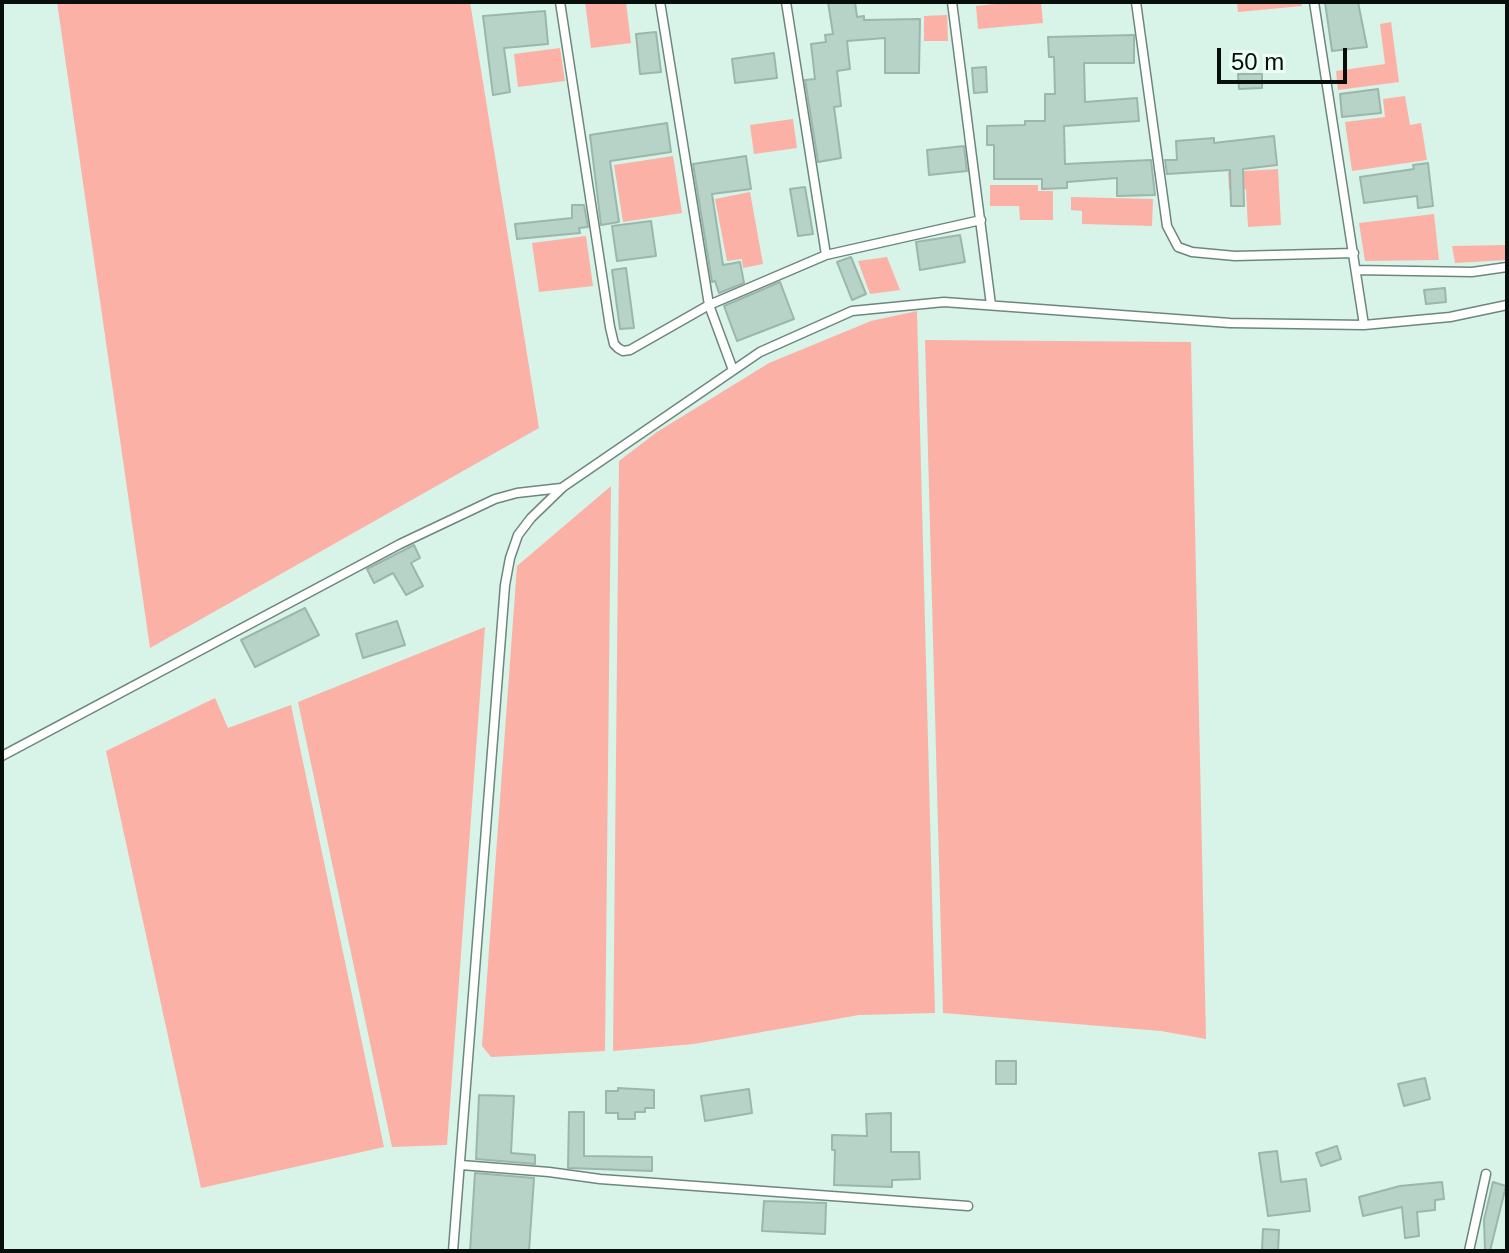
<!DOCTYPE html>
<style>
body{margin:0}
#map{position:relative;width:1509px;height:1253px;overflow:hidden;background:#d8f3e8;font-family:Helvetica,sans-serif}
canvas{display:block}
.frame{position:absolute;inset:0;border:4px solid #060f0b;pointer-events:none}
.scale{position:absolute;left:1217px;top:48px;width:130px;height:36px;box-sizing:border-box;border:4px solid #060f0b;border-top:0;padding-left:10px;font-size:24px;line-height:28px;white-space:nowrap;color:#060f0b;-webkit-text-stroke:6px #edfef7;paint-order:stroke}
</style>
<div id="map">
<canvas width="1509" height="1253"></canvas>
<div class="frame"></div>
<div class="scale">50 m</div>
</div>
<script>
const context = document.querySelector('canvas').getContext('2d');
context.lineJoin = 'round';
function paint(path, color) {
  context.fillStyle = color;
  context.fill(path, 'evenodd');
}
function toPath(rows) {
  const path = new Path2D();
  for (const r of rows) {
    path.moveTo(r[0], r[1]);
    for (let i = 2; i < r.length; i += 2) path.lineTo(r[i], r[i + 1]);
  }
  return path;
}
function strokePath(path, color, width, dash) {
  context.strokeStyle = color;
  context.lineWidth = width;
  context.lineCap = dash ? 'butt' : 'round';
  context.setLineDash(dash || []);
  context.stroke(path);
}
paint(toPath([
 [57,2,470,2,539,428,150,648],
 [585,2,626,2,631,43,591,48],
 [1014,2,1041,2,1043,23,978,29,976,6],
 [1237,2,1301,2,1302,6,1238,12],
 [947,15,948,41,924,41,924,16],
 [1391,22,1399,82,1338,90,1336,71,1385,64,1380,24],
 [560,48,565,81,518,87,514,54],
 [1405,96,1410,125,1421,123,1427,160,1352,171,1345,122,1385,117,1383,99],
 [793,119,797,148,754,154,750,125],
 [673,156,682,213,623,222,614,165],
 [1278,169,1281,225,1248,227,1246,189,1229,190,1228,172],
 [990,185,1038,185,1038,191,1053,191,1053,220,1020,220,1019,206,990,206],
 [750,192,763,264,743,268,742,259,727,261,715,199],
 [1071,197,1153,199,1152,226,1082,224,1082,211,1071,210],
 [1434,214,1439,260,1365,261,1359,223],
 [586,236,593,286,539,292,532,243],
 [1507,245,1507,260,1455,263,1452,246],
 [887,257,900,290,870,294,858,261],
 [917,311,935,1013,859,1015,694,1044,613,1051,619,461,657,432,769,363,871,321],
 [925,340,1191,342,1206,1039,1161,1031,943,1013],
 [611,486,605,1051,491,1057,482,1046,517,566],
 [485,627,447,1145,392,1147,298,702],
 [215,698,228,728,291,705,384,1147,201,1188,106,751]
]), '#fcb1a6');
const building = toPath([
 [828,2,855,2,857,17,864,16,864,20,920,19,919,73,885,73,885,38,847,41,850,69,837,71,841,106,834,107,841,158,818,162,805,80,815,79,811,44,826,42,825,35,833,34,828,2],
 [1325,2,1358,2,1367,47,1332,51,1325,2],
 [545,11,548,44,504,48,510,92,493,95,483,16,545,11],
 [656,32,661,72,640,74,636,34,656,32],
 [1134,35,1134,63,1084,63,1085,102,1137,98,1139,121,1064,126,1065,164,1151,160,1155,195,1117,196,1117,178,1067,182,1067,188,1042,189,1042,179,994,179,994,145,987,145,987,126,1025,125,1025,121,1045,121,1045,94,1055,94,1054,57,1049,57,1048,37,1134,35],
 [774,53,777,78,735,83,732,59,774,53],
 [986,67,987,92,974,93,972,68,986,67],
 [1238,74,1262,74,1262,88,1239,89,1238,74],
 [1378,89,1381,113,1342,117,1340,94,1378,89],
 [667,123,671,152,610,161,619,222,601,225,590,135,667,123],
 [1274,136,1277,165,1243,169,1244,206,1231,206,1230,170,1167,174,1165,160,1177,160,1176,141,1214,138,1214,143,1274,136],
 [964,146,967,171,929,175,927,150,964,146],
 [746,156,751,189,712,194,723,265,740,262,744,283,719,293,715,281,712,282,693,164,746,156],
 [1428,163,1433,206,1418,208,1417,196,1364,203,1360,177,1414,169,1413,165,1428,163],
 [805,187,813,234,798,236,790,189,805,187],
 [572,205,584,205,588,227,579,228,580,233,517,239,515,224,572,218,572,205],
 [651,221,656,256,617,261,612,226,651,221],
 [960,235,965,262,920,270,916,242,960,235],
 [851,257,866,294,852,300,837,262,851,257],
 [626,268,634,328,620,329,612,270,626,268],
 [780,282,794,319,737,341,724,306,780,282],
 [1445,288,1446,302,1426,304,1424,290,1445,288],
 [414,545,420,558,411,563,423,586,406,595,393,573,374,583,367,569,414,545],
 [305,608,319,635,255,667,241,640,305,608],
 [397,621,405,645,363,658,356,634,397,621],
 [996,1061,1016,1061,1016,1084,996,1084,996,1061],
 [1425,1078,1430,1099,1404,1106,1398,1084,1425,1078],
 [618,1088,654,1090,654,1108,645,1108,645,1112,635,1112,635,1119,618,1119,618,1113,606,1113,606,1091,618,1091,618,1088],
 [749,1089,752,1113,705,1121,701,1096,749,1089],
 [479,1095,514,1096,511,1153,535,1155,535,1164,476,1159,479,1095],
 [569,1112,584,1112,584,1156,652,1157,652,1171,568,1168,569,1112],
 [891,1113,891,1152,919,1152,920,1179,892,1180,892,1187,834,1185,835,1150,832,1150,832,1135,867,1136,866,1114,891,1113],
 [1337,1146,1341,1159,1321,1166,1316,1153,1337,1146],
 [1277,1151,1281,1182,1306,1179,1310,1211,1268,1216,1259,1153,1277,1151],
 [475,1173,534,1178,529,1251,470,1251,475,1173],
 [1442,1182,1444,1199,1435,1200,1435,1210,1417,1212,1419,1236,1405,1238,1402,1207,1363,1216,1359,1197,1400,1186,1442,1182],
 [1493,1182,1506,1186,1490,1251,1485,1251,1484,1220,1493,1182],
 [764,1201,826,1203,825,1234,762,1231,764,1201],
 [1263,1229,1279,1230,1278,1251,1262,1251,1263,1229]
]);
paint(building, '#b7d2c7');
strokePath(building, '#9bb6ab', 2);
const service = toPath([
 [560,2,610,327,614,344,618,348,623,351,630,350,709,305,826,255],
 [660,2,709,305,733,370],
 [786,2,826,255,981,220],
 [952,2,991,305],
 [1136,2,1167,226,1178,247,1192,252,1235,256,1354,253],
 [1314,2,1364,325],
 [1356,270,1472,272,1507,267],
 [2,756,400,544,495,499,517,493,561,488],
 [461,1165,549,1172,600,1179,968,1206],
 [453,1251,505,585,510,558,518,535,531,518,563,487,760,352,852,311,944,302,1230,323,1364,325,1450,317,1507,305],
 [1469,1251,1486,1174]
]);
strokePath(service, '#6e877d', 11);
strokePath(service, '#fff', 8);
</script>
